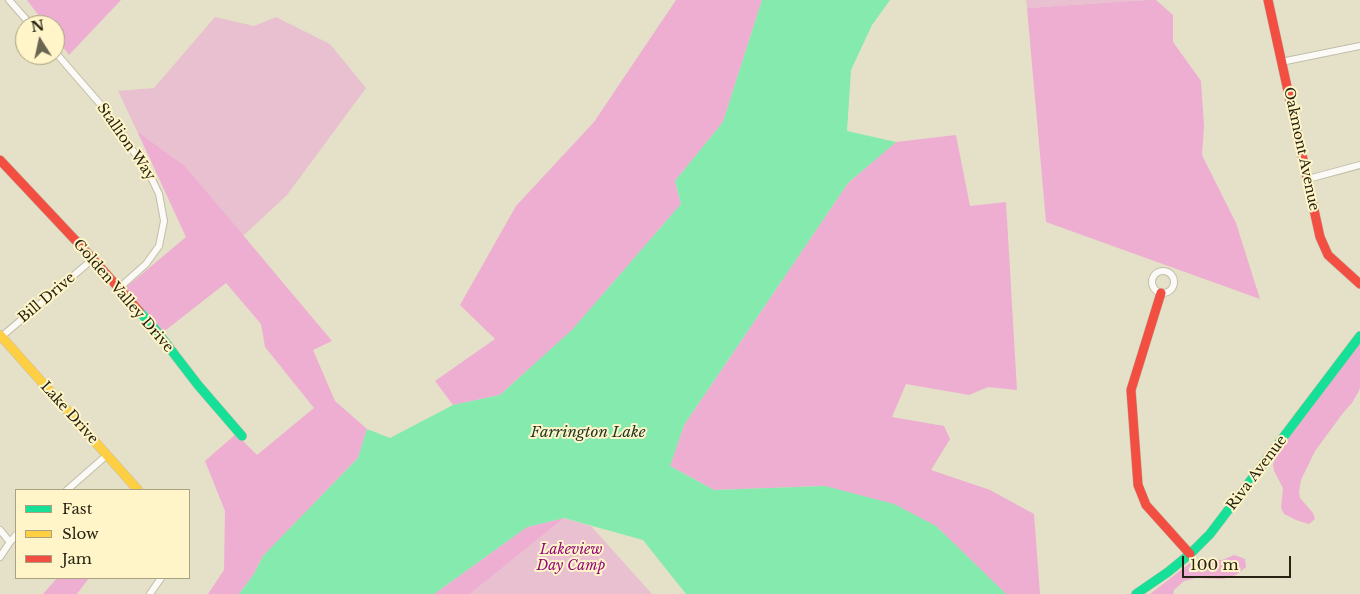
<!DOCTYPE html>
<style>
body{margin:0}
#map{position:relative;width:1360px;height:594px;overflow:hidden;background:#e5e0c8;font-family:"Libre Baskerville",serif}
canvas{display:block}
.legend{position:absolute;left:15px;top:489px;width:175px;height:90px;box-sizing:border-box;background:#fff5c8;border:1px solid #a9a17f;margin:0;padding:6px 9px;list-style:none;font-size:15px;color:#272312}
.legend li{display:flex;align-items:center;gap:10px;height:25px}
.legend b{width:25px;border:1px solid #a9a17f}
.north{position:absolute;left:15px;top:15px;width:50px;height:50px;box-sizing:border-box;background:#fff5c8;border:1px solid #a9a17f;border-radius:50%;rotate:350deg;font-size:14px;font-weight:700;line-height:20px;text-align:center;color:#272312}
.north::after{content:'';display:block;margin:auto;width:18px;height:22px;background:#6a6552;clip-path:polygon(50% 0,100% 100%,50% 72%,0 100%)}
.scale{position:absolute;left:1182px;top:556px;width:109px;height:22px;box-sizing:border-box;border:2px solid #272312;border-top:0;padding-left:6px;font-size:15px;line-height:18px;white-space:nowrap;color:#272312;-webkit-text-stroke:4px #fff5c8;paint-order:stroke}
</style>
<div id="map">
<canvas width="1360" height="594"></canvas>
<ul class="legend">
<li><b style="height:6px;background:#16e098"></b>Fast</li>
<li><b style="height:6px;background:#ffcf43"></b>Slow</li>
<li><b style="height:6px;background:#f24e42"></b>Jam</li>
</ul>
<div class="north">N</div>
<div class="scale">100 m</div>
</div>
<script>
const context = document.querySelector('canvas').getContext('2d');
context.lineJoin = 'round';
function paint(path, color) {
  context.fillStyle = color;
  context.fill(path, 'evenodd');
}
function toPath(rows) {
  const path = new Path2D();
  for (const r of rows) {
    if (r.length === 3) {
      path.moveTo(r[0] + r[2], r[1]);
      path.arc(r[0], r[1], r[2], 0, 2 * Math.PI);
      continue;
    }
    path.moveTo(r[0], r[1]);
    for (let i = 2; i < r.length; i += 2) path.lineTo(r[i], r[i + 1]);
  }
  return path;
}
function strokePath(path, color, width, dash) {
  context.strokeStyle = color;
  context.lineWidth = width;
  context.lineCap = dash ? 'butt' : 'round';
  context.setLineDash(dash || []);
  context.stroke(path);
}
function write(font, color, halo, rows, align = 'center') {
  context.font = font + ' "Libre Baskerville",serif';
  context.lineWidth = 4;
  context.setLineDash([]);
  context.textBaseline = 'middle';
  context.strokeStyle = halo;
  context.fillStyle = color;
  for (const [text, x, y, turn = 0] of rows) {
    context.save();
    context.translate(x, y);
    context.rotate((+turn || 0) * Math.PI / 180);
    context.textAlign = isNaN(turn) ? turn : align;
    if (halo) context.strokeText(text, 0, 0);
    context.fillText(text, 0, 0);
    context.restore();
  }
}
paint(toPath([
 [1026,0,1147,0,1027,8],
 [215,17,254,26,276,17,330,44,366,88,287,195,243,236,185,166,137,131,118,91,154,88],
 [564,518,591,526,652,594,470,594]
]), '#e8c0d0');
paint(toPath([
 [27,0,121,0,69,55,55,36,55,25,46,25],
 [676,0,762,0,723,122,675,181,681,204,572,330,500,395,453,405,435,381,495,339,460,305,516,206,594,122],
 [1147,0,1156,0,1173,15,1173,42,1201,81,1204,126,1202,155,1236,223,1260,299,1046,222,1027,8],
 [137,131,185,166,332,341,313,350,335,401,367,429,358,458,263,556,254,574,239,594,208,594,224,570,225,511,205,461,236,434,257,455,314,408,265,347,261,324,226,283,162,333,124,289,186,237],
 [956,135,970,206,1006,202,1017,390,988,387,969,395,906,384,892,417,944,426,950,439,931,470,990,490,1034,514,1040,594,1006,594,936,526,825,486,714,490,670,466,684,425,848,183,896,142],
 [1360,340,1360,387,1359,391,1352,403,1343,413,1315,451,1301,480,1299,492,1300,498,1313,513,1315,519,1309,524,1296,520,1284,514,1281,508,1283,488,1274,471,1273,464,1281,446,1294,431,1305,414],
 [564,518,470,594,434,594,527,527],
 [1234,555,1240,557,1245,559,1246,567,1236,575,1223,579,1196,578,1184,581,1174,590,1173,594,1150,594,1190,563,1202,559,1222,560],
 [57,578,89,578,77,594,43,594]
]), '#edaed1');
paint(toPath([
 [762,0,890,0,872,25,851,70,847,131,896,142,848,183,684,425,670,466,714,490,825,486,894,504,936,526,1006,594,686,594,643,540,564,518,527,527,434,594,239,594,254,574,263,556,358,458,367,429,390,438,453,405,500,395,572,330,681,204,675,181,723,122]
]), '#84eaae');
const street = toPath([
 [9,0,31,25],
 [55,52,101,105,150,175,159,194,164,221,159,246,146,264,118,289],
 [1281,62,1360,46],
 [1308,179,1360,165],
 [1163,282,11],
 [1,337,93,259],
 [67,490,107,455],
 [0,530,10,542],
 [0,557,10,542,16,535],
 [150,594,161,578]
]);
const fast = toPath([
 [139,311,155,329,198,385,242,436],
 [1136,594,1168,572,1190,554,1210,534,1360,336]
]);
const slow = toPath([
 [0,335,138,490]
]);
const jam = toPath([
 [1268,0,1320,237,1328,255,1360,284],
 [0,160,93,259,139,311],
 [1161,293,1131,390,1138,485,1146,505,1190,554]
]);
strokePath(street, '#c1bda9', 8);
strokePath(fast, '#c1bda9', 10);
strokePath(slow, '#c1bda9', 10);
strokePath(jam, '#c1bda9', 10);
strokePath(street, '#fbfaf7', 6);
strokePath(fast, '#16e098', 9);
strokePath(slow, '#ffcf43', 9);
strokePath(jam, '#f24e42', 9);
write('14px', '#272312', '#fff5c8', [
 ["Stallion Way",126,142,55],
 ["Oakmont Avenue",1301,149,78],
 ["Golden Valley Drive",123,296,49],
 ["Bill Drive",47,298,-40],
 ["Lake Drive",69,413,48],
 ["Riva Avenue",1257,473,-53]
]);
write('italic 14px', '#94087d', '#fff5c8', [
 ["Lakeview",571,550],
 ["Day Camp",571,566]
]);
write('italic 15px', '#21392a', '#fff5c8', [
 ["Farrington Lake",588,433]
]);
</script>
